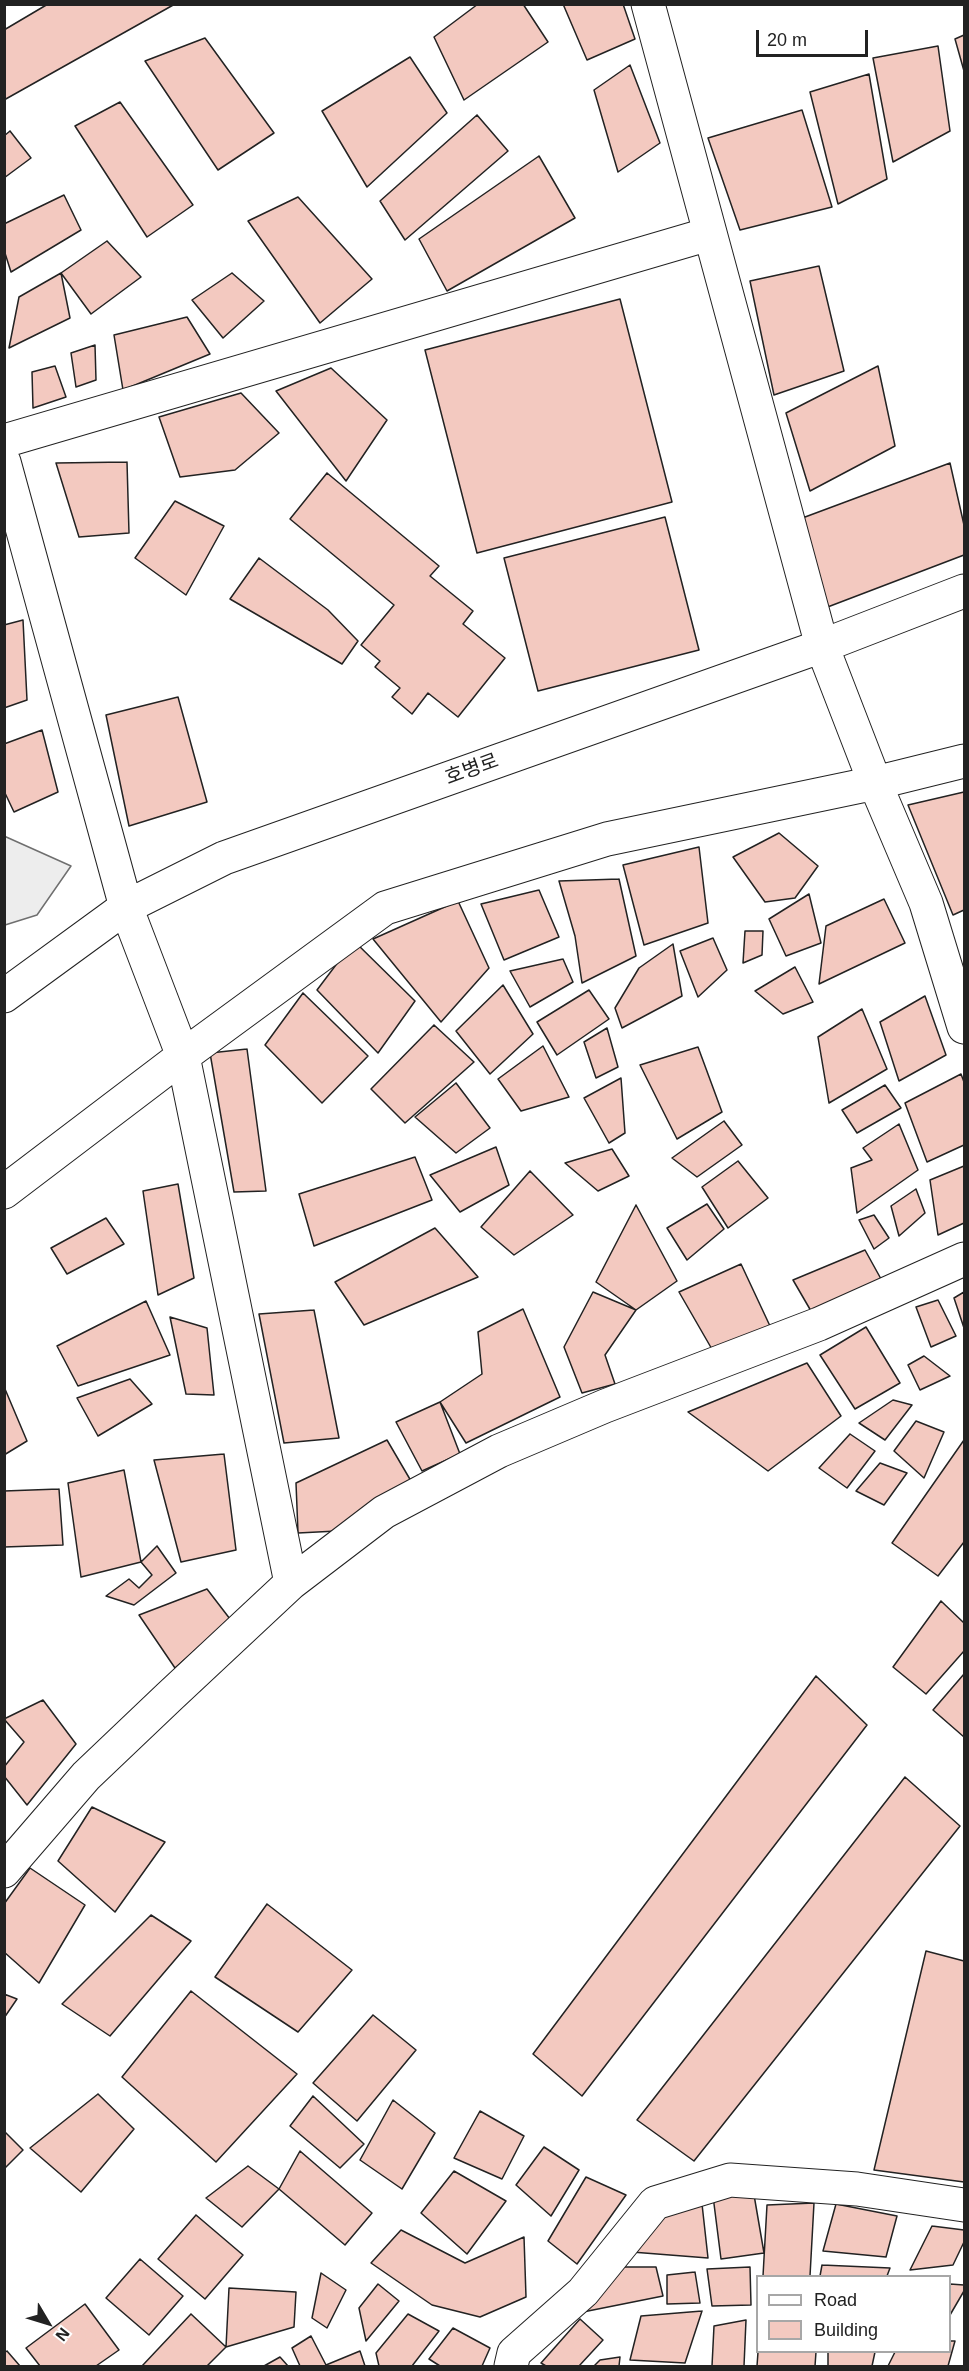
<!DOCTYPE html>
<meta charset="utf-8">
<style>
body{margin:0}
#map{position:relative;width:969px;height:2371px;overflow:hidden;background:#fff;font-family:Helvetica,sans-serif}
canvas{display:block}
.frame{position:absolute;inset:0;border:6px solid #222;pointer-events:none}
.legend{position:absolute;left:756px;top:2275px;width:195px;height:78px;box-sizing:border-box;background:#fff;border:2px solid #a7a7a7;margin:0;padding:8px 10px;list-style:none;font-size:18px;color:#222}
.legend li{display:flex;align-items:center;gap:12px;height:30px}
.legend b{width:30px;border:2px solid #a7a7a7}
.north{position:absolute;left:18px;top:2293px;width:60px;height:60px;-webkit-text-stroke:4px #fff;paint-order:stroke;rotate:128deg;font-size:16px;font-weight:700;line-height:24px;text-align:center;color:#222}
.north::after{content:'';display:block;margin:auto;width:21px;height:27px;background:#222;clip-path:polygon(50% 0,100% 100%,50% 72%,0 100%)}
.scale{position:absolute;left:756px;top:30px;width:112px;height:27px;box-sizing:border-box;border:3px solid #222;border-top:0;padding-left:8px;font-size:18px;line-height:21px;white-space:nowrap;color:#222;-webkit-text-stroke:4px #fff;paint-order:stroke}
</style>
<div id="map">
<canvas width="969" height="2371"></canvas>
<div class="frame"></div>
<ul class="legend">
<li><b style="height:8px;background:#fff"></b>Road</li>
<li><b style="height:16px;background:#f3c9c0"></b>Building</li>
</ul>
<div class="north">N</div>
<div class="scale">20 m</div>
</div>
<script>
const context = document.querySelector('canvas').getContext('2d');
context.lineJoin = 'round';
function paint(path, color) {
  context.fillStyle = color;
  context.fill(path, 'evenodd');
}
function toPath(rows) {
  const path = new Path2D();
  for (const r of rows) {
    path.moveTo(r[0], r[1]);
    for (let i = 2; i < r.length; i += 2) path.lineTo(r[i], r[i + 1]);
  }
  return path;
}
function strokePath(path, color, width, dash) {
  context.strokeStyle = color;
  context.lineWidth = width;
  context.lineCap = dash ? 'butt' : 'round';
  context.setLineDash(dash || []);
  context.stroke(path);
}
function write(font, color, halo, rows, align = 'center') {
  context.font = font + ' Helvetica,"Noto Sans KR",sans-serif';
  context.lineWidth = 4.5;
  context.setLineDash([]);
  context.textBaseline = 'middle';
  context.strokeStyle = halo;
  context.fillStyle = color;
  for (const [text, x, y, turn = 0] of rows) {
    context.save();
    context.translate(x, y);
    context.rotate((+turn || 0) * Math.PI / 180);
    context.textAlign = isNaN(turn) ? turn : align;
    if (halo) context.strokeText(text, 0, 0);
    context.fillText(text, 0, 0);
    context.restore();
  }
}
const parking = toPath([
 [4,836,71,866,37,915,5,925,4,836]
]);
paint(parking, '#ededed');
strokePath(parking, '#6f6f6f', 1.5);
const building = toPath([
 [48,4,175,4,4,100,4,30,48,4],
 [478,4,523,4,548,42,464,100,434,37,478,4],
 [563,4,623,4,635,39,587,60,563,4],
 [964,35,964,71,955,39,964,35],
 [205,38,274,133,218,170,145,61,205,38],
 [938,46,950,131,893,162,873,58,938,46],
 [410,57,447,113,367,187,322,111,410,57],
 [630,65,660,143,618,172,594,90,630,65],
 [869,74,887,179,838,204,810,92,869,74],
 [120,102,193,205,147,237,75,126,120,102],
 [802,110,832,207,740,230,708,138,802,110],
 [477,115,508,151,405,240,380,201,477,115],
 [10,131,31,158,4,178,4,136,10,131],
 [539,156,575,218,447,291,419,239,539,156],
 [64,195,81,230,11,272,4,250,4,224,64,195],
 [298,197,372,279,320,323,248,221,298,197],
 [107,241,141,277,91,314,61,273,107,241],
 [819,266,844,371,774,395,750,281,819,266],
 [61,273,70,318,9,348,19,297,61,273],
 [232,273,264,301,223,338,192,300,232,273],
 [620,299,672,502,477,553,425,350,620,299],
 [187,317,210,354,123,390,114,335,187,317],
 [95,345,96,380,76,387,71,353,95,345],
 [55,366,66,397,33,408,32,372,55,366],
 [878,366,895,446,810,491,786,413,878,366],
 [331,368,387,420,346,481,276,391,331,368],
 [241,393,279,433,235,470,180,477,159,417,241,393],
 [127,462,129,533,79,537,56,463,127,462],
 [950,463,964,525,964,555,825,608,797,520,950,463],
 [327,473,439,566,430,576,473,611,463,624,505,658,458,717,428,693,412,714,392,697,400,688,375,667,380,661,361,645,394,605,290,519,327,473],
 [175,501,224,526,186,595,135,558,175,501],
 [665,517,699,650,538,691,504,558,665,517],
 [259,558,328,610,358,641,342,664,230,599,259,558],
 [23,620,27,700,4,708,4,625,23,620],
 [178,697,207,802,129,826,106,715,178,697],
 [42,730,58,792,14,812,4,791,4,744,42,730],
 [964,792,964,910,953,915,908,805,964,792],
 [779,833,818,866,795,898,765,902,733,857,779,833],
 [699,847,708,923,644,945,623,865,699,847],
 [619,879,636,956,582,983,575,936,559,881,619,879],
 [539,890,559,937,504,960,481,904,539,890],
 [809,894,821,943,786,956,769,919,809,894],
 [884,899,905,943,819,984,826,926,884,899],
 [458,901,489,968,441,1022,373,939,458,901],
 [745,931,763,931,762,955,743,963,745,931],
 [713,938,727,970,698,997,680,951,713,938],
 [354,941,415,1001,378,1053,317,990,354,941],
 [673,944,682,996,622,1028,615,1008,639,968,673,944],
 [563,959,573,982,530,1007,510,971,563,959],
 [795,967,813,1002,783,1014,755,991,795,967],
 [503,985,533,1034,490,1074,456,1031,503,985],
 [589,990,609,1019,557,1055,537,1022,589,990],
 [303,993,368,1056,322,1103,265,1045,303,993],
 [925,996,946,1055,899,1081,880,1022,925,996],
 [862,1009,887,1069,829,1103,818,1037,862,1009],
 [434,1025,474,1062,405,1123,371,1089,434,1025],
 [607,1028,618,1067,596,1078,584,1042,607,1028],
 [543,1046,569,1097,521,1111,498,1079,543,1046],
 [698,1047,722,1112,677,1139,640,1065,698,1047],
 [247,1049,266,1191,234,1192,210,1053,247,1049],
 [961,1074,964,1082,964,1145,927,1162,905,1103,961,1074],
 [621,1078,625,1133,609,1143,584,1098,621,1078],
 [456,1083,490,1128,456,1153,415,1117,456,1083],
 [885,1085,901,1108,857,1133,842,1110,885,1085],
 [724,1121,742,1145,697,1177,672,1158,724,1121],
 [899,1124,918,1170,857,1213,851,1168,872,1160,863,1148,899,1124],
 [496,1147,509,1185,460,1212,430,1175,496,1147],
 [612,1149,629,1176,598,1191,565,1163,612,1149],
 [415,1157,432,1200,314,1246,299,1194,415,1157],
 [738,1161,768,1198,728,1228,702,1187,738,1161],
 [964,1166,964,1223,938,1235,930,1180,964,1166],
 [530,1171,573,1215,514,1255,481,1227,530,1171],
 [178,1184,194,1278,158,1295,143,1191,178,1184],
 [916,1189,925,1213,899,1236,891,1206,916,1189],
 [707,1204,724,1229,687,1260,667,1228,707,1204],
 [636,1205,677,1281,636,1310,596,1282,636,1205],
 [874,1215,889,1238,874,1249,859,1220,874,1215],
 [106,1218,124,1244,67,1274,51,1248,106,1218],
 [435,1228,478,1277,364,1325,335,1282,435,1228],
 [865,1250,886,1288,811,1311,793,1280,865,1250],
 [741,1264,770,1326,713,1351,679,1292,741,1264],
 [593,1292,636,1310,605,1355,615,1384,582,1393,564,1347,593,1292],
 [964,1292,964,1328,954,1298,964,1292],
 [938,1300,956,1336,931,1347,916,1307,938,1300],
 [146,1301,170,1355,78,1386,57,1346,146,1301],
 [523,1309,560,1397,466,1443,440,1402,482,1374,478,1332,523,1309],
 [314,1310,339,1438,284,1443,259,1314,314,1310],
 [170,1317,207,1328,214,1395,186,1394,170,1317],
 [866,1327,900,1383,855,1409,820,1355,866,1327],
 [924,1356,950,1376,920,1390,908,1365,924,1356],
 [807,1363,841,1416,768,1471,688,1412,807,1363],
 [130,1379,152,1404,98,1436,77,1398,130,1379],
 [5,1389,27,1441,4,1455,4,1390,5,1389],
 [893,1400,912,1405,885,1440,859,1423,893,1400],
 [440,1402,460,1454,422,1471,396,1422,440,1402],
 [916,1421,944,1432,924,1478,894,1451,916,1421],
 [850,1434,875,1451,847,1488,819,1468,850,1434],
 [387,1440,411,1481,337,1531,298,1533,296,1483,387,1440],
 [964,1440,964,1542,938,1576,892,1543,964,1440],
 [224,1454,236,1550,181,1562,154,1460,224,1454],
 [880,1463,907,1473,884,1505,856,1491,880,1463],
 [124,1470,141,1562,81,1577,68,1483,124,1470],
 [59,1489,63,1545,4,1547,4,1491,59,1489],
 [157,1546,176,1573,134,1605,106,1596,129,1579,139,1588,152,1575,141,1562,157,1546],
 [207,1589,230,1619,175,1668,139,1615,207,1589],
 [941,1601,964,1623,964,1651,926,1694,893,1667,941,1601],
 [964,1674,964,1737,933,1710,964,1674],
 [816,1676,867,1725,582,2096,533,2054,816,1676],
 [43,1700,76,1744,27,1805,4,1776,4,1767,24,1742,4,1719,43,1700],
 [905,1777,960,1826,694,2161,637,2120,905,1777],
 [92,1807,165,1842,115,1912,58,1861,92,1807],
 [30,1868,85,1905,39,1983,4,1952,4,1904,30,1868],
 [267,1904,352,1970,298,2032,215,1977,267,1904],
 [151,1915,191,1941,110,2036,62,2004,151,1915],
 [926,1951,964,1961,964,2182,874,2170,926,1951],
 [191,1991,297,2074,216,2162,122,2077,191,1991],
 [4,1994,17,1999,4,2018,4,1994],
 [373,2015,416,2050,357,2121,313,2083,373,2015],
 [98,2094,134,2129,81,2192,30,2148,98,2094],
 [313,2096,364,2144,340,2168,290,2126,313,2096],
 [393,2100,435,2133,402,2189,360,2160,393,2100],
 [480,2111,524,2136,502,2179,454,2158,480,2111],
 [4,2131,23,2150,4,2169,4,2131],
 [544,2147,579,2170,551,2216,516,2185,544,2147],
 [300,2151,372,2213,345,2245,279,2189,300,2151],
 [248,2166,279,2189,242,2227,206,2198,248,2166],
 [454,2171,506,2201,467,2254,421,2213,454,2171],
 [586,2177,626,2195,577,2264,548,2241,586,2177],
 [753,2189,764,2253,721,2259,713,2196,753,2189],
 [814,2203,810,2276,763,2276,767,2205,814,2203],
 [702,2204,708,2258,619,2251,659,2216,702,2204],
 [836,2204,897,2216,886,2257,823,2251,836,2204],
 [196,2215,243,2255,205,2299,158,2259,196,2215],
 [932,2226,964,2230,964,2242,953,2265,910,2270,932,2226],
 [401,2230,465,2263,524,2237,526,2297,480,2317,432,2305,371,2263,401,2230],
 [140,2259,183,2296,149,2335,106,2298,140,2259],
 [822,2265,890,2268,887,2276,820,2276,822,2265],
 [606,2267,656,2267,663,2296,583,2312,606,2267],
 [750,2267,751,2305,712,2306,707,2269,750,2267],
 [695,2272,700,2303,667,2304,667,2275,695,2272],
 [321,2273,346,2290,327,2328,312,2318,321,2273],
 [378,2284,399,2301,366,2341,359,2308,378,2284],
 [950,2284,964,2285,964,2291,950,2315,950,2284],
 [229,2288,296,2292,294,2327,226,2347,229,2288],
 [85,2304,119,2350,96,2366,40,2366,26,2348,85,2304],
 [702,2311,685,2363,630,2360,641,2316,702,2311],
 [191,2314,226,2347,207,2366,142,2366,191,2314],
 [408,2314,439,2331,412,2366,379,2366,376,2353,408,2314],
 [580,2319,603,2340,579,2366,546,2366,541,2363,580,2319],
 [746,2320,744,2366,712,2366,714,2326,746,2320],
 [453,2328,490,2348,482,2366,440,2366,429,2359,453,2328],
 [311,2336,326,2365,360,2351,365,2366,300,2366,292,2348,311,2336],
 [950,2341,955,2341,948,2366,888,2366,895,2352,950,2352,950,2341],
 [7,2351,20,2366,4,2366,4,2353,7,2351],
 [758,2352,816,2352,815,2366,757,2366,758,2352],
 [828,2352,875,2352,872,2366,828,2366,828,2352],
 [280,2357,288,2366,264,2366,280,2357],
 [620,2357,619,2366,594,2366,600,2360,620,2357]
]);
paint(building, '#f3c9c0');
strokePath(building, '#222', 1.5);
const street = toPath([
 [648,4,822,646,875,783,926,903,964,1027],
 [4,441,709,234],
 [4,462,126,907,183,1056,291,1583],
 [4,996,126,907,224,858,822,646,964,591],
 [4,1192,183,1056,385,908,607,839,875,783,964,761],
 [4,1871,86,1776,169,1697,291,1583,384,1512,499,1451,605,1406,819,1324,964,1259],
 [511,2366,514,2353,583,2292,655,2203,730,2180,857,2189,964,2205]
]);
strokePath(street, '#222', 35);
strokePath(street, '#fff', 33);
write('20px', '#222', '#fff', [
 ["호병로",472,770,-20]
]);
</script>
